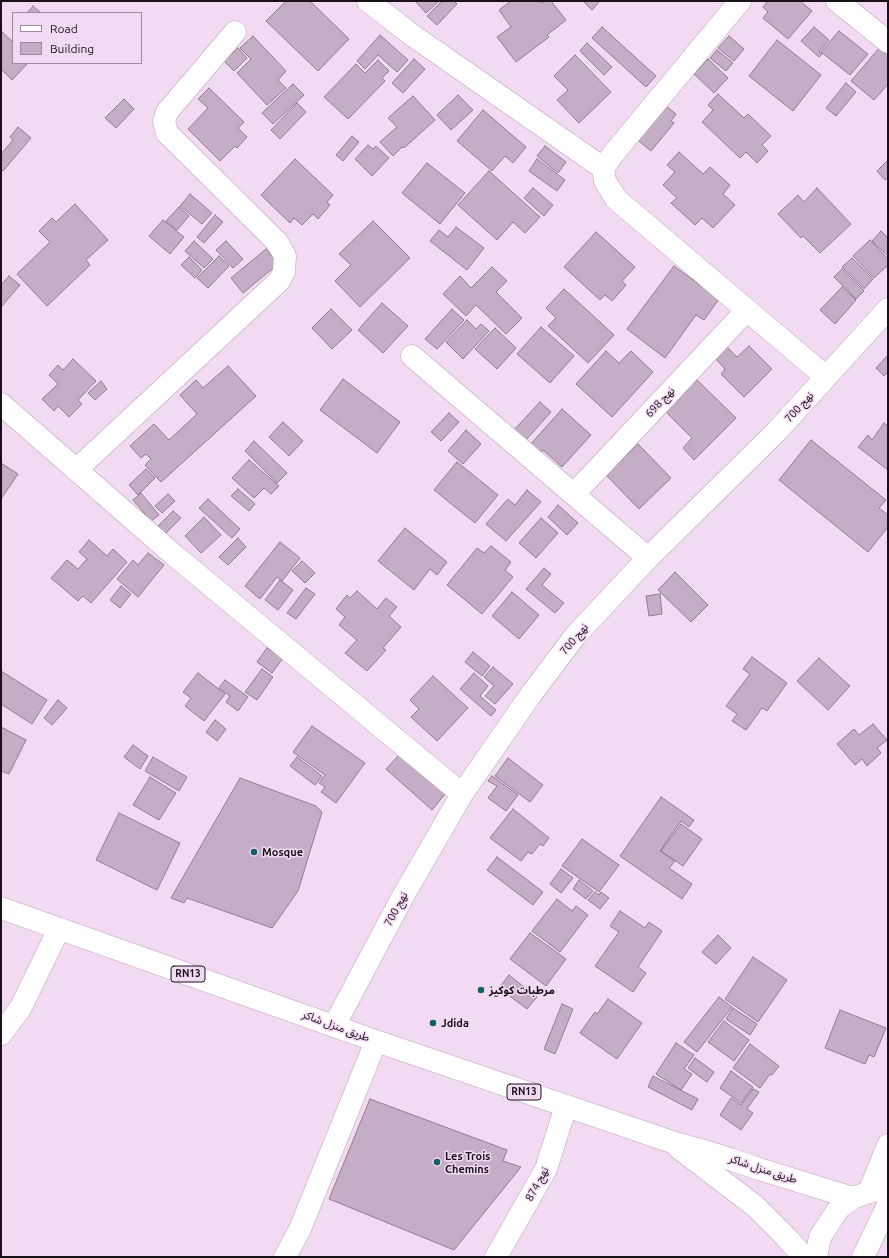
<!DOCTYPE html>
<meta charset="utf-8">
<style>
body{margin:0}
#map{position:relative;width:889px;height:1258px;overflow:hidden;background:#f3daf3;font-family:Ubuntu,sans-serif}
canvas{display:block}
.frame{position:absolute;inset:0;border:2px solid #191119;pointer-events:none}
.legend{position:absolute;left:12px;top:12px;width:130px;height:52px;box-sizing:border-box;background:#f3daf3;border:1px solid #9c8a9c;margin:0;padding:5px 7px;list-style:none;font-size:12px;color:#191119}
.legend li{display:flex;align-items:center;gap:8px;height:20px}
.legend b{width:20px;border:1px solid #9c8a9c}
</style>
<div id="map">
<canvas width="889" height="1258"></canvas>
<div class="frame"></div>
<ul class="legend">
<li><b style="height:5px;background:#fff"></b>Road</li>
<li><b style="height:11px;background:#c5adc5"></b>Building</li>
</ul>
</div>
<script>
const context = document.querySelector('canvas').getContext('2d');
context.lineJoin = 'round';
function paint(path, color) {
  context.fillStyle = color;
  context.fill(path, 'evenodd');
}
function toPath(rows) {
  const path = new Path2D();
  for (const r of rows) {
    path.moveTo(r[0], r[1]);
    for (let i = 2; i < r.length; i += 2) path.lineTo(r[i], r[i + 1]);
  }
  return path;
}
function strokePath(path, color, width, dash) {
  context.strokeStyle = color;
  context.lineWidth = width;
  context.lineCap = dash ? 'butt' : 'round';
  context.setLineDash(dash || []);
  context.stroke(path);
}
function write(font, color, halo, rows, align = 'center') {
  context.font = font + ' Ubuntu,"Noto Sans Arabic",sans-serif';
  context.lineWidth = 3;
  context.setLineDash([]);
  context.textBaseline = 'middle';
  context.strokeStyle = halo;
  context.fillStyle = color;
  for (const [text, x, y, turn = 0] of rows) {
    context.save();
    context.translate(x, y);
    context.rotate((+turn || 0) * Math.PI / 180);
    context.textAlign = isNaN(turn) ? turn : align;
    if (halo) context.strokeText(text, 0, 0);
    context.fillText(text, 0, 0);
    context.restore();
  }
}
const building = toPath([
 [286,1,310,1,349,39,318,71,266,21,286,1],
 [415,1,439,1,426,13,415,1],
 [442,1,454,1,457,4,437,25,427,16,442,1],
 [511,1,541,1,542,3,545,1,551,1,566,20,547,35,549,37,516,62,497,37,511,27,499,10,511,1],
 [583,1,600,1,592,10,583,1],
 [768,1,800,1,812,11,788,39,763,18,768,12,763,7,768,1],
 [33,6,41,13,27,13,33,6],
 [602,27,656,76,646,87,592,38,602,27],
 [814,27,829,40,819,52,822,54,819,57,801,41,814,27],
 [1,31,13,42,13,63,28,63,12,80,1,69,1,31],
 [839,31,868,54,850,75,821,52,839,31],
 [380,35,408,60,397,72,378,55,365,69,357,61,380,35],
 [253,36,286,71,278,80,286,88,267,105,237,73,251,59,240,48,253,36],
 [729,36,744,49,734,61,718,48,729,36],
 [777,40,821,75,793,111,749,76,777,40],
 [587,43,612,67,604,75,580,51,587,43],
 [881,46,888,51,888,84,874,100,851,81,881,46],
 [238,48,247,58,234,71,224,61,238,48],
 [717,50,733,63,726,71,710,58,717,50],
 [575,55,611,92,579,123,557,100,568,90,554,76,575,55],
 [414,59,425,69,403,93,392,83,414,59],
 [708,59,728,78,714,93,694,74,708,59],
 [378,60,389,71,382,78,385,81,348,119,324,97,356,64,365,73,378,60],
 [846,83,856,92,836,116,826,108,846,83],
 [293,84,304,95,273,124,262,113,293,84],
 [209,88,244,122,238,128,247,137,237,148,235,146,220,161,188,129,208,108,198,99,209,88],
 [718,94,744,118,748,114,771,136,762,145,768,151,757,163,746,152,740,158,702,122,713,110,708,105,718,94],
 [458,95,473,110,451,130,437,115,458,95],
 [413,96,435,120,404,148,402,147,393,156,380,142,397,127,388,118,413,96],
 [124,99,134,109,116,128,105,118,124,99],
 [297,103,306,112,280,139,271,130,297,103],
 [662,103,676,114,671,121,674,123,651,151,634,137,662,103],
 [483,110,526,147,513,163,505,156,492,171,457,141,483,110],
 [18,127,31,138,3,171,1,169,1,154,13,140,10,137,18,127],
 [352,136,359,142,343,161,336,155,352,136],
 [368,145,373,149,376,146,389,158,372,176,355,159,368,145],
 [545,146,566,162,558,173,537,156,545,146],
 [679,152,703,174,710,167,730,185,723,194,735,205,713,228,702,218,695,225,671,203,677,198,663,185,675,172,667,165,679,152],
 [295,159,333,195,327,202,330,205,318,219,313,214,302,225,294,218,290,223,261,195,295,159],
 [537,159,565,180,557,191,529,171,537,159],
 [888,160,888,177,885,180,877,171,888,160],
 [427,163,465,193,440,224,402,193,427,163],
 [489,171,540,217,525,233,513,222,497,240,458,205,489,171],
 [533,188,553,205,544,216,524,198,533,188],
 [817,188,851,224,820,253,803,236,801,238,778,214,798,195,804,202,817,188],
 [190,194,212,213,202,224,180,206,190,194],
 [75,204,108,240,86,260,90,265,47,306,17,274,50,242,39,231,52,218,56,222,75,204],
 [179,207,189,216,177,230,166,221,179,207],
 [215,215,223,222,204,243,197,237,215,215],
 [163,220,184,237,170,254,149,236,163,220],
 [373,221,410,258,360,307,335,281,351,265,339,254,373,221],
 [456,227,484,248,467,270,430,241,439,230,448,237,456,227],
 [881,231,888,238,888,256,872,241,881,231],
 [596,232,635,267,622,281,626,285,612,301,605,295,600,300,564,267,596,232],
 [870,240,888,259,888,265,874,278,853,256,870,240],
 [194,241,213,259,204,268,185,251,194,241],
 [226,241,243,259,233,268,216,250,226,241],
 [266,249,278,264,243,293,231,278,266,249],
 [219,256,229,266,208,288,197,278,219,256],
 [189,257,202,270,195,278,181,265,189,257],
 [852,258,873,279,864,289,842,267,852,258],
 [674,266,719,299,704,320,696,315,665,358,627,329,674,266],
 [492,267,507,281,496,292,522,318,506,334,476,305,466,316,443,294,460,276,471,288,492,267],
 [842,269,864,291,856,299,834,277,842,269],
 [9,276,20,285,1,307,1,285,9,276],
 [842,287,856,300,835,324,820,310,842,287],
 [564,289,614,335,588,363,548,326,556,318,546,308,564,289],
 [382,303,408,326,383,353,358,330,382,303],
 [331,309,352,330,332,349,312,328,331,309],
 [452,309,464,320,437,349,425,339,452,309],
 [467,320,476,329,481,324,489,331,463,359,446,342,467,320],
 [541,327,574,356,550,383,517,354,541,327],
 [495,328,516,348,497,369,475,349,495,328],
 [749,346,772,369,744,397,721,374,725,369,715,358,727,347,737,357,749,346],
 [606,351,619,363,631,351,653,372,612,417,576,384,606,351],
 [888,355,888,372,884,376,876,368,888,355],
 [73,359,96,381,78,400,82,404,69,417,58,406,54,411,42,399,58,384,49,375,58,365,63,370,73,359],
 [228,366,256,396,161,482,145,465,151,459,146,454,141,458,130,446,154,424,169,440,197,414,180,395,196,380,203,388,228,366],
 [343,379,400,422,377,453,320,410,343,379],
 [697,380,736,418,694,460,683,448,692,438,666,412,697,380],
 [101,381,107,389,95,400,88,393,101,381],
 [540,402,551,412,525,441,514,430,540,402],
 [562,409,591,435,562,467,543,450,539,455,529,446,562,409],
 [449,413,459,422,441,441,431,432,449,413],
 [283,422,303,441,289,456,269,437,283,422],
 [884,423,888,426,888,470,858,447,868,435,872,440,884,423],
 [466,430,481,444,463,464,448,451,466,430],
 [811,440,886,500,879,508,888,515,888,527,868,552,779,480,811,440],
 [254,441,287,473,277,483,245,451,254,441],
 [638,444,671,478,639,509,606,475,638,444],
 [249,460,279,486,271,494,264,488,254,498,232,478,249,460],
 [457,462,498,495,475,523,434,490,457,462],
 [1,463,18,474,1,499,1,463],
 [146,469,155,478,138,495,129,485,146,469],
 [238,489,255,504,249,511,231,496,238,489],
 [527,490,541,502,506,541,486,524,508,499,515,505,527,490],
 [141,493,159,515,151,521,133,500,141,493],
 [168,494,175,501,162,513,155,506,168,494],
 [208,499,240,529,232,538,199,508,208,499],
 [558,505,578,523,567,535,548,517,558,505],
 [173,511,181,518,165,534,158,526,173,511],
 [204,517,221,535,201,553,185,536,204,517],
 [541,518,558,533,536,558,519,543,541,518],
 [405,528,447,562,437,575,430,569,414,590,378,561,405,528],
 [238,538,246,547,228,565,219,557,238,538],
 [89,540,107,556,113,549,127,562,91,603,83,596,78,601,51,578,67,560,78,569,87,559,79,552,89,540],
 [280,542,300,558,282,581,277,577,260,599,245,586,280,542],
 [491,546,511,562,505,570,513,577,482,614,447,585,477,548,484,553,491,546],
 [148,553,164,565,138,597,117,579,133,560,138,565,148,553],
 [302,561,315,573,305,583,292,571,302,561],
 [544,568,551,574,542,585,564,603,555,613,526,589,544,568],
 [675,572,708,605,691,622,658,590,675,572],
 [280,580,293,590,278,610,265,600,280,580],
 [121,586,131,594,120,608,110,600,121,586],
 [306,588,315,594,296,619,287,613,306,588],
 [357,591,377,609,386,598,397,607,389,616,401,627,383,648,386,650,367,671,345,653,357,640,339,625,345,617,336,609,347,595,350,598,357,591],
 [512,592,539,615,519,639,492,616,512,592],
 [660,594,662,614,649,616,646,596,660,594],
 [267,648,283,658,272,673,257,662,267,648],
 [473,652,490,666,482,676,465,662,473,652],
 [752,657,787,683,767,711,762,708,746,730,732,721,737,714,726,706,750,674,743,669,752,657],
 [819,658,850,686,828,710,797,681,819,658],
 [493,667,513,684,495,704,485,696,494,686,484,677,493,667],
 [262,669,273,677,257,700,245,692,262,669],
 [1,671,47,700,32,724,1,704,1,671],
 [198,673,225,694,204,721,185,706,191,698,183,692,198,673],
 [474,673,488,686,480,696,496,710,491,716,460,689,474,673],
 [433,676,468,708,437,741,411,717,419,709,410,700,433,676],
 [225,680,248,697,238,711,226,702,230,696,219,688,225,680],
 [58,700,67,708,52,725,44,718,58,700],
 [215,720,226,729,217,741,206,732,215,720],
 [873,724,887,740,877,748,881,753,867,766,862,759,855,765,837,744,854,729,859,735,873,724],
 [312,726,365,763,336,803,321,792,325,787,319,783,325,775,293,752,312,726],
 [1,727,26,740,9,774,1,771,1,727],
 [133,745,148,756,140,769,124,757,133,745],
 [400,754,445,794,432,810,386,769,400,754],
 [153,757,187,777,179,791,145,771,153,757],
 [297,757,322,776,315,785,290,766,297,757],
 [508,758,543,785,530,802,495,776,508,758],
 [492,776,518,795,506,811,488,798,497,786,488,781,492,776],
 [150,777,176,793,159,820,133,805,150,777],
 [240,778,316,806,322,812,298,891,272,928,187,898,184,903,171,898,240,778],
 [661,797,694,820,689,827,681,821,660,851,675,861,669,868,692,884,682,899,620,856,661,797],
 [513,809,549,838,543,846,540,844,532,854,528,852,521,861,490,838,513,809],
 [119,813,180,843,157,890,96,860,119,813],
 [681,824,702,839,683,866,661,851,681,824],
 [582,839,619,865,599,892,562,866,582,839],
 [497,857,543,892,533,905,487,870,497,857],
 [561,869,573,878,561,893,550,884,561,869],
 [579,880,593,891,586,899,573,889,579,880],
 [595,892,599,895,601,892,609,898,600,909,588,900,595,892],
 [557,899,572,911,576,906,588,915,560,952,532,931,557,899],
 [620,911,645,928,649,922,662,931,638,967,646,973,633,992,595,966,619,932,610,926,620,911],
 [530,933,566,959,546,986,510,959,530,933],
 [718,935,731,948,716,964,702,952,718,935],
 [753,957,787,980,758,1022,725,999,753,957],
 [509,975,537,997,527,1009,499,988,509,975],
 [719,997,732,1007,697,1052,684,1042,719,997],
 [608,999,642,1023,617,1059,580,1033,595,1012,597,1014,608,999],
 [562,1004,573,1009,555,1054,544,1049,562,1004],
 [733,1008,757,1024,750,1035,726,1019,733,1008],
 [840,1010,886,1028,874,1057,869,1055,865,1064,825,1048,840,1010],
 [724,1021,749,1040,734,1061,708,1042,724,1021],
 [676,1043,694,1055,684,1069,692,1074,681,1090,656,1074,676,1043],
 [750,1044,779,1066,772,1075,770,1074,760,1088,733,1068,750,1044],
 [695,1058,714,1072,707,1082,688,1068,695,1058],
 [731,1071,753,1087,741,1103,720,1088,731,1071],
 [653,1076,698,1099,692,1110,648,1087,653,1076],
 [753,1089,759,1092,747,1109,753,1113,741,1130,720,1115,731,1098,741,1105,753,1089],
 [370,1099,507,1150,503,1161,521,1167,454,1250,329,1199,370,1099]
]);
paint(building, '#c5adc5');
strokePath(building, '#927b93', 1);
const minor = toPath([
 [368,1,412,35,603,168],
 [740,1,614,153,603,168,605,181,616,199,826,377],
 [837,1,888,42],
 [412,356,648,558],
 [1,404,174,555,462,794],
 [76,470,279,281,284,272,285,256,277,242,167,133,164,121,167,112,235,32],
 [574,494,747,310],
 [334,1026,402,898,462,794,532,693,575,636,648,558,776,432,888,309],
 [1,1034,20,1009,59,929],
 [285,1257,300,1229,376,1041],
 [496,1257,546,1169,566,1106]
]);
const major = toPath([
 [1,908,376,1041,672,1142,701,1150,730,1159,759,1169,853,1198],
 [679,1148,755,1206,785,1236,804,1257],
 [816,1257,820,1237,839,1208,853,1198,869,1192,888,1189]
]);
const highway = toPath([
 [869,1192,888,1145],
 [863,1257,888,1205]
]);
strokePath(minor, '#bba3bb', 23);
strokePath(major, '#bba3bb', 23);
strokePath(highway, '#bba3bb', 23);
strokePath(minor, '#fff', 22);
strokePath(major, '#fff', 22);
strokePath(highway, '#fff', 22);
for (const [x, y, r, color] of [
 [254,852,4,"#116168"],
 [481,990,4,"#116168"],
 [433,1023,4,"#116168"],
 [437,1162,4,"#116168"]
]) {
  const dot = new Path2D();
  dot.arc(x, y, r, 0, 2 * Math.PI);
  context.fillStyle = color;
  context.fill(dot);
  strokePath(dot, '#f3daf3', 1.5);
}
for (const [x, y, w] of [
 [188,974,34],
 [524,1092,34]
]) {
  const box = new Path2D();
  box.roundRect(x - w / 2, y - 8, w, 16, 3);
  context.fillStyle = '#f3daf3';
  context.fill(box);
  strokePath(box, '#191119', 1);
}
write('bold 10px', '#191119', null, [
 ["RN13",188,974],
 ["RN13",524,1092]
]);
write('11px', '#191119', '#f3daf3', [
 ["نهج 698",660,402,-47],
 ["نهج 700",799,407,-48],
 ["نهج 700",574,639,-50],
 ["نهج 700",396,909,-62],
 ["طريق منزل شاكر",336,1026,20],
 ["طريق منزل شاكر",763,1169,18],
 ["نهج 874",537,1184,-62]
]);
write('bold 11px', '#191119', '#f3daf3', [
 ["Mosque",262,852],
 ["مرطبات كوكيز",489,990],
 ["Jdida",441,1023],
 ["Les Trois",445,1156],
 ["Chemins",445,1169]
], 'left');
</script>
